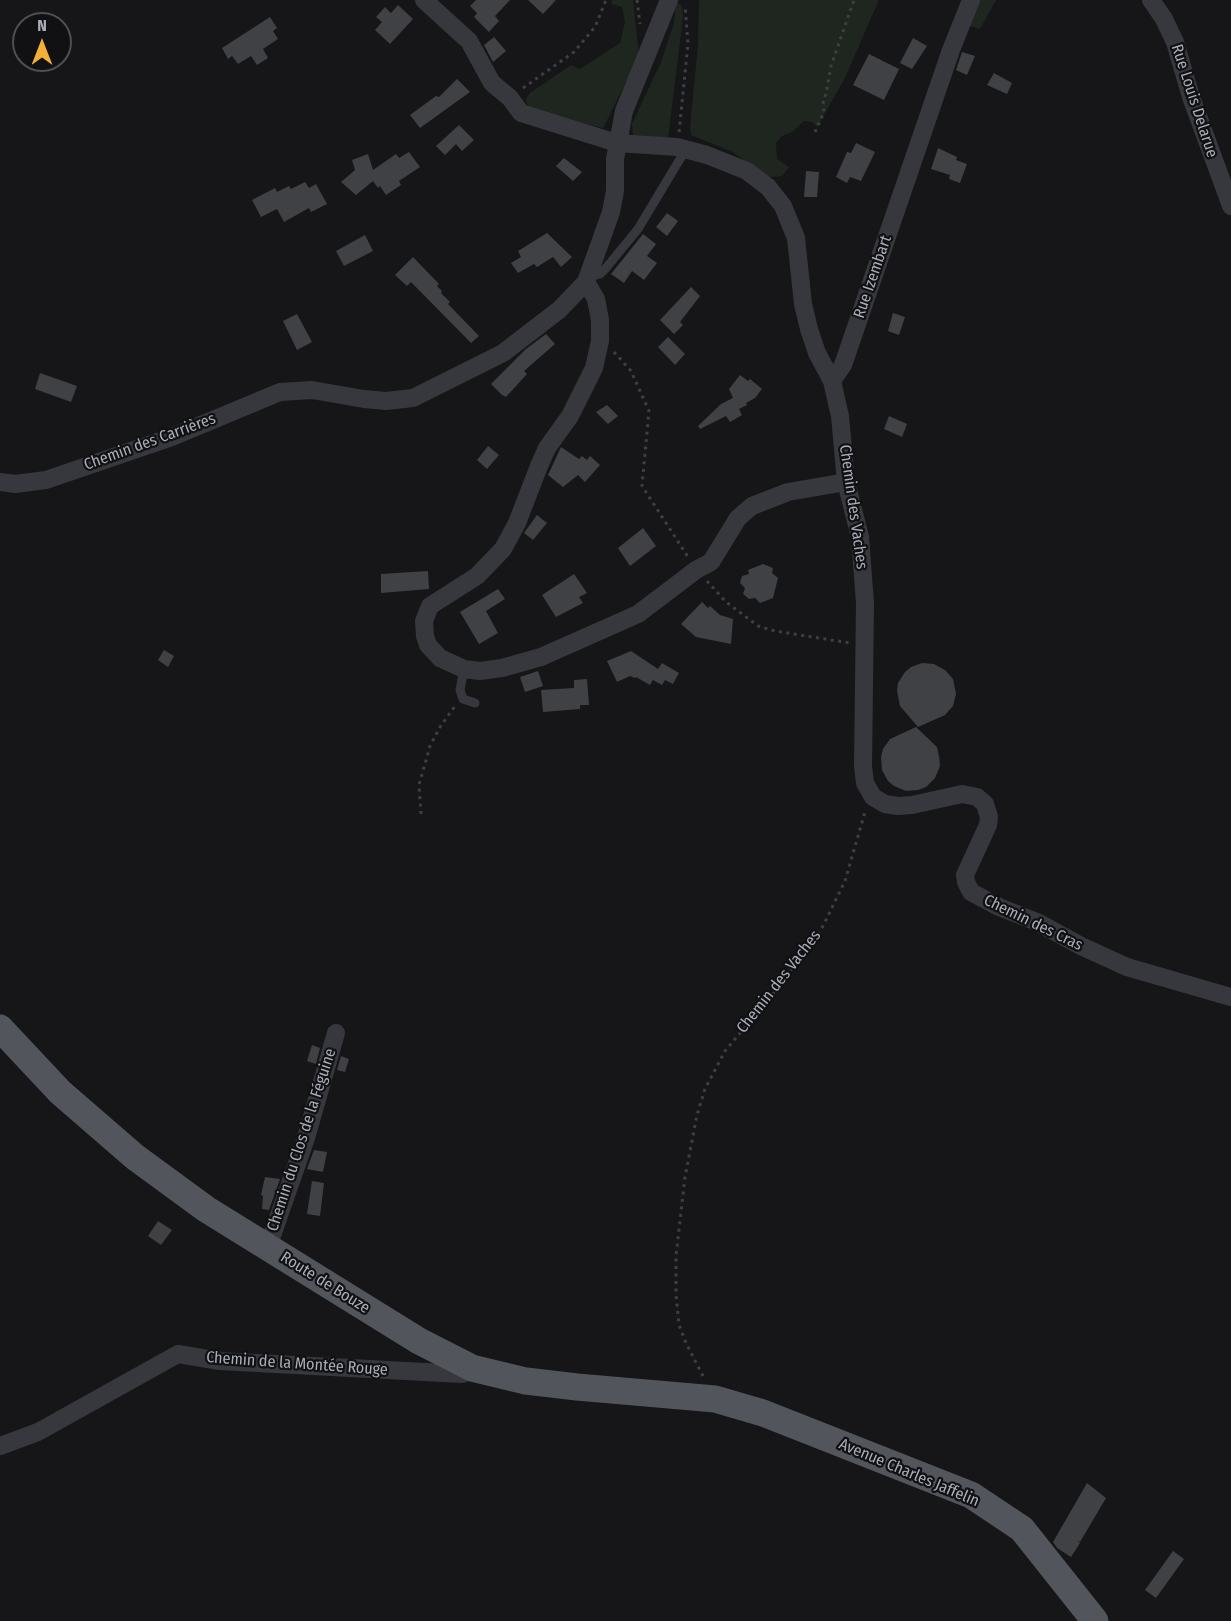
<!DOCTYPE html>
<meta charset="utf-8">
<style>
body{margin:0}
#map{position:relative;width:1231px;height:1621px;overflow:hidden;background:#161618;font-family:"Fira Sans Condensed",sans-serif}
canvas{display:block}
.north{position:absolute;left:12px;top:12px;width:60px;height:60px;box-sizing:border-box;background:#111113;border:2px solid #4d4f55;border-radius:50%;rotate:0deg;font-size:16px;font-weight:700;line-height:24px;text-align:center;color:#a8adb8}
.north::after{content:'';display:block;margin:auto;width:21px;height:27px;background:#f2b134;clip-path:polygon(50% 0,100% 100%,50% 72%,0 100%)}
</style>
<div id="map">
<canvas width="1231" height="1621"></canvas>
<div class="north">N</div>
</div>
<script>
const context = document.querySelector('canvas').getContext('2d');
context.lineJoin = 'round';
function paint(path, color) {
  context.fillStyle = color;
  context.fill(path, 'evenodd');
}
function toPath(rows) {
  const path = new Path2D();
  for (const r of rows) {
    path.moveTo(r[0], r[1]);
    for (let i = 2; i < r.length; i += 2) path.lineTo(r[i], r[i + 1]);
  }
  return path;
}
function strokePath(path, color, width, dash) {
  context.strokeStyle = color;
  context.lineWidth = width;
  context.lineCap = dash ? 'butt' : 'round';
  context.setLineDash(dash || []);
  context.stroke(path);
}
function write(font, color, halo, rows, align = 'center') {
  context.font = font + ' "Fira Sans Condensed",sans-serif';
  context.lineWidth = 4.5;
  context.setLineDash([]);
  context.textBaseline = 'middle';
  context.strokeStyle = halo;
  context.fillStyle = color;
  for (const [text, x, y, turn = 0] of rows) {
    context.save();
    context.translate(x, y);
    context.rotate((+turn || 0) * Math.PI / 180);
    context.textAlign = isNaN(turn) ? turn : align;
    if (halo) context.strokeText(text, 0, 0);
    context.fillText(text, 0, 0);
    context.restore();
  }
}
paint(toPath([
 [612,0,633,0,639,56,603,128,538,113,528,109,526,99,530,93,571,65,580,69,620,43,625,22,622,7,612,4],
 [699,0,879,0,844,80,817,127,812,122,804,121,792,132,782,136,776,143,777,159,789,167,782,176,771,177,750,165,733,152,691,135,690,128,698,44],
 [976,0,996,0,980,29,967,25],
 [676,4,680,4,682,6,683,17,668,139,633,135,632,124,661,62,674,23]
]), '#1e261f');
paint(toPath([
 [476,0,510,0,495,16,499,21,489,32,474,17,477,13,470,6],
 [528,0,556,0,543,14],
 [398,5,413,19,390,44,375,30,382,22,376,17,385,7,391,13],
 [270,17,277,28,273,31,278,39,263,49,268,58,257,65,251,56,238,64,232,56,228,59,222,48],
 [494,37,506,51,493,62,484,45],
 [913,38,927,46,912,69,900,63],
 [962,52,975,56,967,75,956,70],
 [869,54,899,69,884,100,853,85],
 [994,73,1012,83,1007,94,987,85],
 [457,79,470,92,420,128,410,115,436,96,439,97],
 [459,125,474,140,462,151,456,144,445,155,436,146],
 [856,143,875,152,861,181,850,177,847,183,836,177,847,152,851,153],
 [938,148,957,157,956,160,967,164,960,183,949,179,950,175,931,169],
 [409,152,420,167,399,181,401,185,386,195,380,186,378,188,373,181,356,195,341,182,355,170,352,160,368,154,373,170,396,154,399,158],
 [564,158,582,172,573,181,556,166],
 [806,171,819,172,817,197,804,197],
 [305,182,309,188,316,184,327,204,311,212,309,208,284,222,277,209,261,217,252,200,275,188,277,192,289,186,291,189],
 [667,213,678,221,667,236,656,227],
 [547,233,572,257,561,267,553,257,537,267,534,264,518,273,511,263,521,257,518,251],
 [643,234,656,244,647,256,657,263,644,280,632,271,624,283,611,274],
 [365,235,373,251,344,266,336,251],
 [413,257,439,284,437,286,442,291,441,293,450,302,448,304,479,336,471,343,411,282,407,286,395,275],
 [691,287,700,296,680,322,683,325,674,334,660,320],
 [893,313,905,317,899,335,888,331],
 [297,314,312,342,297,350,283,321],
 [546,334,555,344,524,371,527,374,506,397,502,395,491,384,526,349],
 [668,337,685,354,675,365,658,347],
 [40,373,77,386,71,402,35,389],
 [740,375,748,381,750,379,762,389,755,398,746,403,747,405,739,409,742,415,730,422,726,416,700,429,698,426,721,404,733,398,729,389],
 [607,405,618,416,608,424,596,412],
 [889,416,907,424,902,437,884,429],
 [488,446,499,455,487,469,477,460],
 [561,447,579,459,582,456,587,460,590,456,600,465,585,482,578,475,563,487,548,475],
 [537,515,547,523,533,540,524,533],
 [643,528,656,546,630,566,618,548],
 [763,564,773,568,772,573,778,578,773,598,760,603,755,598,749,599,743,594,745,588,740,583,742,576,749,574,748,570],
 [428,571,429,589,381,593,381,574],
 [574,574,587,593,579,597,583,603,556,617,542,595],
 [498,589,505,599,486,611,498,633,479,644,460,612],
 [702,602,708,608,710,606,720,615,733,619,731,644,696,637,681,624],
 [164,650,174,656,168,667,158,660],
 [631,651,658,669,662,663,679,673,673,684,665,680,662,685,653,680,650,685,636,677,635,678,630,676,617,682,607,661],
 [922,663,934,664,945,670,953,679,956,694,953,706,945,715,918,727,900,706,897,691,898,683,905,672,911,667],
 [538,671,543,686,525,692,520,677],
 [587,679,589,705,580,705,580,709,543,712,541,690,574,688,574,680],
 [916,727,937,747,939,756,940,766,935,778,926,787,918,790,906,791,894,786,888,781,882,770,881,757,883,749,890,739],
 [312,1045,320,1048,316,1064,307,1061],
 [341,1056,349,1059,345,1072,337,1070],
 [314,1150,327,1152,323,1172,307,1169],
 [265,1177,280,1179,269,1210,262,1209,263,1196,261,1195],
 [312,1181,324,1183,320,1216,307,1214],
 [158,1221,172,1230,161,1245,148,1236],
 [1087,1483,1106,1498,1080,1542,1077,1540,1080,1543,1071,1557,1057,1548,1053,1542],
 [1173,1551,1184,1559,1156,1598,1145,1590]
]), '#404145');
strokePath(toPath([
 [637,0,640,24],
 [523,88,574,52,595,27,606,0],
 [679,132,688,44,685,5],
 [815,132,824,112,823,100,826,94,831,66,854,0],
 [614,352,631,371,649,411,642,486,688,557],
 [707,581,726,602,758,626,775,631,850,643],
 [421,814,419,785,430,746,440,727,455,706],
 [703,1376,686,1343,679,1325,676,1295,676,1256,685,1177,697,1115,705,1089,725,1051,776,990,821,930,845,881,865,812]
]), '#3d3f44', 3, [3, 4.5]);
strokePath(toPath([
 [588,276,600,274,606,268,638,229,686,149],
 [464,669,460,690,463,699,475,703]
]), '#37383d', 9);
strokePath(toPath([
 [424,0,469,41,492,83,510,98,521,113,617,143,677,147,707,155,747,171,768,187,783,206,796,238,803,304,809,329,817,353,832,381,840,416,846,482,860,537,865,603,863,766,865,783,873,797,885,804,898,806,912,805,962,794,977,797,985,804,989,817,988,825,965,875,966,882,971,892,999,907,1037,922,1081,946,1127,967,1231,997],
 [1151,0,1164,19,1175,42,1191,97,1231,206],
 [586,282,596,299,600,320,600,341,594,368,570,416,547,448,539,466,517,523,503,549,477,576,430,606,424,621,425,636,428,645,440,658,464,669,480,671,502,668,541,657,638,614,696,570,711,562,738,518,752,506,788,492,846,482],
 [832,381,843,365,951,50,971,0],
 [0,482,15,484,46,480,172,437,280,392,312,390,364,399,386,401,413,398,503,353,559,310,586,282,611,212,615,191,615,159,624,111,669,0],
 [268,1247,306,1138,336,1033],
 [0,1446,38,1432,178,1354,220,1361,462,1374,472,1368]
]), '#37383d', 18);
strokePath(toPath([
 [0,1028,60,1092,135,1157,206,1209,419,1341,472,1368,526,1381,577,1387,715,1399,763,1413,971,1495,1022,1529,1095,1621]
]), '#53555c', 27);
write('16px', '#a8adb8', '#111113', [
 ["Rue Louis Delarue",1194,101,72],
 ["Rue Izembart",873,277,-71],
 ["Chemin des Carrières",150,442,-20],
 ["Chemin des Vaches",853,507,82],
 ["Chemin des Cras",1033,923,26],
 ["Chemin des Vaches",779,982,-52],
 ["Chemin du Clos de la Féguine",302,1140,-72],
 ["Route de Bouze",325,1283,32],
 ["Chemin de la Montée Rouge",297,1364,4],
 ["Avenue Charles Jaffelin",909,1473,23]
]);
</script>
